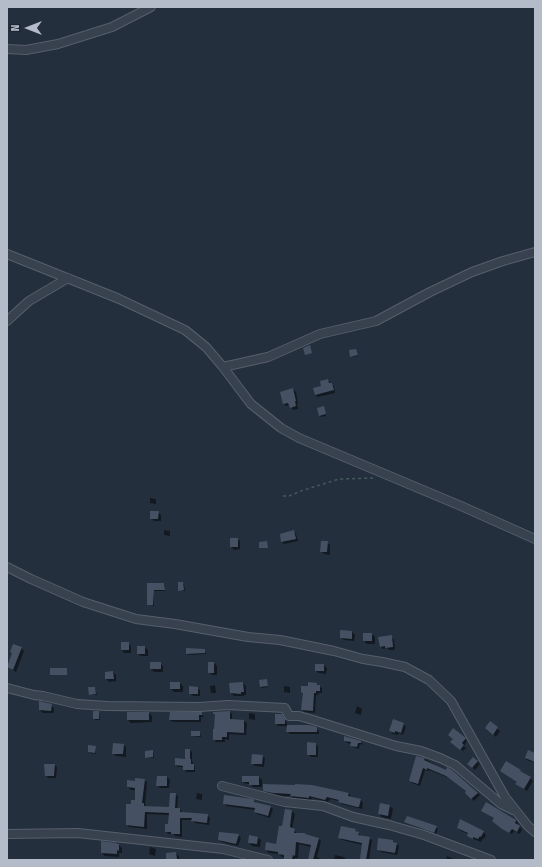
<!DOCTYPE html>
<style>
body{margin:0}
#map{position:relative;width:542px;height:867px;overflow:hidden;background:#242f3e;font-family:"Fira Sans Condensed",sans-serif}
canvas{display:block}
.frame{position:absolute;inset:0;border:8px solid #b4bcc9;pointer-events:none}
.north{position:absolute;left:8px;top:8px;width:40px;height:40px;-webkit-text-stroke:3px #1d2633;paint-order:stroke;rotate:270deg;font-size:11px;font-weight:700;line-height:16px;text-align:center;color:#b4bcc9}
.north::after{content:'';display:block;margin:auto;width:14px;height:18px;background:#b4bcc9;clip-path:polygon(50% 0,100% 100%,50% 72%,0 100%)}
</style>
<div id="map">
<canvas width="542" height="867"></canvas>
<div class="frame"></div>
<div class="north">N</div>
</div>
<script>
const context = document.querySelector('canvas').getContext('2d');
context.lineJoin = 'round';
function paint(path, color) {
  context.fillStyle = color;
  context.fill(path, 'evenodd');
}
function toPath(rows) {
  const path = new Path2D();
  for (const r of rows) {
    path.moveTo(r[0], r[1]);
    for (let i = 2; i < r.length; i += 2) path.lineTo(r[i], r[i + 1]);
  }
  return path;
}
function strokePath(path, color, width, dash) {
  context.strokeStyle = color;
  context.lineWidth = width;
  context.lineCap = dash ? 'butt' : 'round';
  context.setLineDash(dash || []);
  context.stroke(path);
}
paint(toPath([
 [356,350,358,356,352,357,351,356],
 [328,380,334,386,335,393,318,397,315,395],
 [293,389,296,392,298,403,297,404,298,409,293,410,290,405,286,406,284,404],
 [324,408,326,416,321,417,318,409],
 [150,498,156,499,156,504,150,503],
 [158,512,161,515,161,521,154,521,151,518],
 [164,530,170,531,170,536,164,535],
 [294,531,296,534,298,541,284,544,282,542],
 [237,539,240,541,240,549,234,550,231,547],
 [327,542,330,545,330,555,324,554,321,551],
 [179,583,184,584,185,591,179,590],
 [148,584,164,584,165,585,165,591,154,591,154,606,148,604],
 [352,632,355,635,354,641,344,640,341,638],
 [364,634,372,634,375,637,375,644,367,644,364,641],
 [391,637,394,639,395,650,389,650,387,648,383,649,380,646],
 [128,643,131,646,131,653,124,653,122,650],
 [138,647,145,647,148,650,148,656,141,656,138,654],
 [21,648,24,651,16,672,8,667],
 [204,650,206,654,188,655,187,654],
 [160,663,163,666,163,672,154,672,151,669],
 [214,663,217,666,217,675,212,675,209,672],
 [324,665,327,668,326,674,319,673,316,671],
 [113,672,116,675,116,681,109,682,106,679],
 [267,680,268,687,262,688,261,687],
 [171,683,180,683,183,686,183,692,174,692,171,689],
 [243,683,246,686,246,695,244,695,244,696,234,696,231,693],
 [316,684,322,688,322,693,319,693,318,695,316,695,315,713,305,712,302,710,304,694,302,692],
 [215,685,216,693,211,693,210,686],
 [284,686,290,687,290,693,284,692],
 [95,688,97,695,91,695,90,694],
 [197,688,200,690,200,696,193,696,190,693],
 [51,705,54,708,54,713,43,713,40,710],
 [357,706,362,709,361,715,355,713],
 [99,712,100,720,95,720,94,719],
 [230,712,232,714,232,720,244,721,247,723,246,735,229,734,229,740,225,739,225,742,216,742,214,739,216,716,214,713],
 [149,713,152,716,152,722,131,723,128,720],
 [201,713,204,717,201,717,201,722,173,722,170,720],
 [249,713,255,714,255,720,249,719],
 [282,715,287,723,287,726,316,728,319,731,319,734,290,734,287,731,288,726,278,726,276,723],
 [490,723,500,731,496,737,489,731],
 [403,724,406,727,403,735,398,733,398,735,393,734,390,731],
 [200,732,201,737,192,736],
 [465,739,467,741,464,746,466,748,463,751,452,741],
 [345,741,361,742,363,745,360,744,359,749,353,747,351,745,352,744,347,743],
 [316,744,318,747,318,757,311,757,308,754],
 [123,745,126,747,126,757,116,756,113,753],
 [95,747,96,754,90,753,89,752],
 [186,750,190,750,192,752,192,761,195,767,195,772,186,772,184,767,178,767,176,765,186,760],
 [153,751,154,758,147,758,146,757],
 [528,752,535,754,535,762,529,761,526,759],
 [262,756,265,758,264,767,255,766,252,763],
 [417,757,425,759,446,771,451,771,480,795,474,801,467,793,468,792,449,778,429,770,429,771,425,770,420,786,412,783,410,781],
 [473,758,480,764,475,770,468,763],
 [55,765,57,767,56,778,49,778,46,776],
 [167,777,170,780,169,788,160,788,157,785],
 [259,777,262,780,262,787,253,787,250,784,246,784,243,782],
 [530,778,533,781,527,791,517,784,518,782],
 [144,780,147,782,145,805,146,806,170,808,175,794,178,796,177,809,180,809,182,813,207,815,210,818,209,825,195,823,193,820,182,820,182,837,175,836,173,834,169,834,166,832,169,825,169,815,147,814,147,829,129,827,127,825,132,805,136,801,136,790,131,790,128,787,136,782],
 [296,786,349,793,351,797,361,800,363,803,362,809,342,804,339,801,330,799,328,802,312,798,311,800,294,799,291,796,277,796,267,793,264,790],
 [197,793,202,794,202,800,196,799],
 [254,801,256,803,270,807,273,809,270,818,257,814,255,811,255,810,226,806,224,803],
 [381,805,390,806,393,809,391,819,382,817,379,814],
 [482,810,515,820,518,823,517,825,522,829,520,834,514,831,512,834,506,831,493,821,495,819],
 [292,811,295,814,292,829,294,830,297,834,318,838,321,841,317,857,322,860,309,860,311,847,299,844,298,858,295,858,295,860,286,860,285,857,282,857,279,854,269,853,266,850,277,845,283,827],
 [406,822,436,827,438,829,436,834],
 [458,828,483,832,486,835,484,839,483,838,481,842,471,838,468,835,469,834,461,831],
 [355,830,361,836,369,838,372,840,369,860,363,860,361,858,363,845,342,840,339,837],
 [238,835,241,838,238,846,222,842,219,840],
 [250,837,258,838,261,840,260,847,252,846,249,843],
 [393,841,399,846,397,855,381,852,378,849],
 [102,842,119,845,122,848,122,853,119,853,119,857,105,856,102,853],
 [150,847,156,849,155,856,149,854],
 [176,853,179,856,179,860,167,860],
 [335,855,344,857,347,860,334,860],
 [447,856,456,860,446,860]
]), '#0007');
paint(toPath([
 [310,345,312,353,305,355,303,348],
 [356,349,358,355,350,357,349,350],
 [328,379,329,383,332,383,334,390,315,395,313,388,321,386,320,381],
 [293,388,296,401,295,401,296,406,290,408,288,403,283,404,280,392],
 [324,406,326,414,319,416,317,408],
 [150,511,159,511,158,519,150,519],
 [294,530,296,539,281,542,280,534],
 [230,538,238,538,238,547,230,547],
 [267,541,268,548,259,548,259,542],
 [321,541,328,541,327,552,320,552],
 [178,582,183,582,184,590,178,591],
 [147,583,164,583,165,590,154,590,153,605,147,605],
 [340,630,352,631,352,639,340,638],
 [363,633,372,633,372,641,363,641],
 [392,635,393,647,385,648,385,646,380,647,378,637],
 [121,642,129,642,129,650,121,650],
 [13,644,22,647,13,670,7,667,12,653,10,652],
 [137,646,145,646,145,654,137,654],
 [186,648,205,649,205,653,186,654],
 [150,662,161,662,161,669,150,669],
 [208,662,214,662,214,673,208,673],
 [315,664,324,664,324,671,315,671],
 [50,668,67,668,67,675,50,675],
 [113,671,114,679,105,679,105,672],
 [267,679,268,686,260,687,259,680],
 [170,682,180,682,180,689,170,689],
 [243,682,244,692,241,692,241,694,230,693,229,683],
 [308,682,317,683,317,685,320,685,320,691,316,691,316,693,314,693,313,711,301,710,303,693,301,692,301,686,308,686],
 [189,686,198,687,198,694,189,694],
 [88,687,95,687,96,694,89,695],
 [39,701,52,704,51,711,39,710],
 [93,711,99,711,99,719,93,719],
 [230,711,230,719,244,720,244,733,227,732,227,737,222,737,222,740,213,740,213,729,214,729,215,714,213,714,213,712],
 [127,712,149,712,149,720,127,720],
 [170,712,202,712,202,715,199,715,199,720,169,720],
 [275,714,282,714,285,719,285,724,275,724],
 [393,719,404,723,401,733,395,731,395,733,389,731],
 [490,721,498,727,493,735,485,728],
 [287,725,309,725,317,727,317,732,286,732],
 [453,728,466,738,462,743,464,745,460,750,450,742,453,739,448,735],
 [191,731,200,731,200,736,191,736],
 [344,736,361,741,361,743,358,743,357,747,350,746,351,742,344,741],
 [307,742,316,743,316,755,307,755],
 [113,743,124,744,123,754,112,754],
 [88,745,96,746,95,753,88,752],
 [185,749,190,749,190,759,191,759,191,764,194,764,194,770,183,770,183,766,175,765,175,758,185,759],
 [153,750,153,757,145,758,145,751],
 [528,750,535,753,535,762,525,758],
 [252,754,263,755,262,764,251,764],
 [416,756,425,758,424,760,446,770,447,767,452,770,478,793,471,799,465,793,466,791,446,776,427,768,427,770,423,768,418,784,409,781],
 [473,757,478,761,472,768,467,764],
 [506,761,521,770,520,771,531,777,524,789,515,784,517,782,500,771],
 [44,764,55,764,54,776,45,776],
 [157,776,167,776,167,786,156,786],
 [242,776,259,776,259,785,249,785,249,782,242,782],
 [135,778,145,779,142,803,144,803,144,806,169,807,170,793,176,793,175,808,180,808,180,812,208,814,207,823,191,821,192,818,180,818,180,834,171,834,171,832,165,832,165,824,168,824,169,813,145,812,144,827,126,825,126,804,131,804,131,800,135,800,135,788,127,787,127,780,135,781],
 [263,784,295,785,295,784,312,785,349,793,348,796,361,799,359,807,357,807,338,802,339,800,327,797,325,800,309,796,309,798,290,796,291,794,273,793,263,791],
 [224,795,253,799,254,800,254,802,271,806,268,816,254,812,255,808,223,804],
 [486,802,516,820,515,823,520,826,517,832,512,829,509,833,502,829,492,821,494,818,481,811],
 [380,803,390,805,388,816,378,814],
 [285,809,292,810,290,827,295,829,294,833,305,833,305,834,319,838,313,860,308,860,311,845,296,842,295,856,293,855,292,860,284,859,284,855,278,854,278,852,265,850,266,842,276,844,279,826,282,826],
 [407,816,437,826,434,833,404,822],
 [460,819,484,831,481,837,480,836,478,839,473,837,473,839,467,836,468,833,457,828],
 [341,826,356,829,355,831,359,832,358,835,370,837,366,860,360,859,362,843,338,838],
 [219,832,239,834,236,844,218,840],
 [249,835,258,837,257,844,248,843],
 [378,838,393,840,393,842,397,843,395,853,377,850],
 [101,841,117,843,117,844,119,844,119,851,117,850,117,854,101,853],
 [176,852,177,859,166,860,166,853]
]), '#455162');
const street = toPath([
 [7,49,26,50,58,44,112,27,151,7],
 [7,254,117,298,185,330,206,347,223,367,251,404,281,428,299,438,461,506,535,539],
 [7,321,29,301,68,278],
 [223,367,268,357,320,334,376,321,430,292,472,272,503,261,535,252],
 [7,567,31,579,83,602,136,619,175,624,248,637,280,640,334,651,363,659,382,662,405,667,429,680,451,701,505,797,528,826,535,832],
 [7,688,34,695,43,696,77,704,107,706,200,707,228,705,285,708,289,716,299,716,313,720,396,746,421,751,440,758,455,765,501,804,513,810],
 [222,786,285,802,323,806,353,817,389,825,424,835,491,860],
 [7,834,78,833,223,849,268,860]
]);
strokePath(street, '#565f6c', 10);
strokePath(toPath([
 [283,496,289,496,301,491,339,479,375,478]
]), '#44595c', 1.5, [3, 3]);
strokePath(street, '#38414e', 8);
</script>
